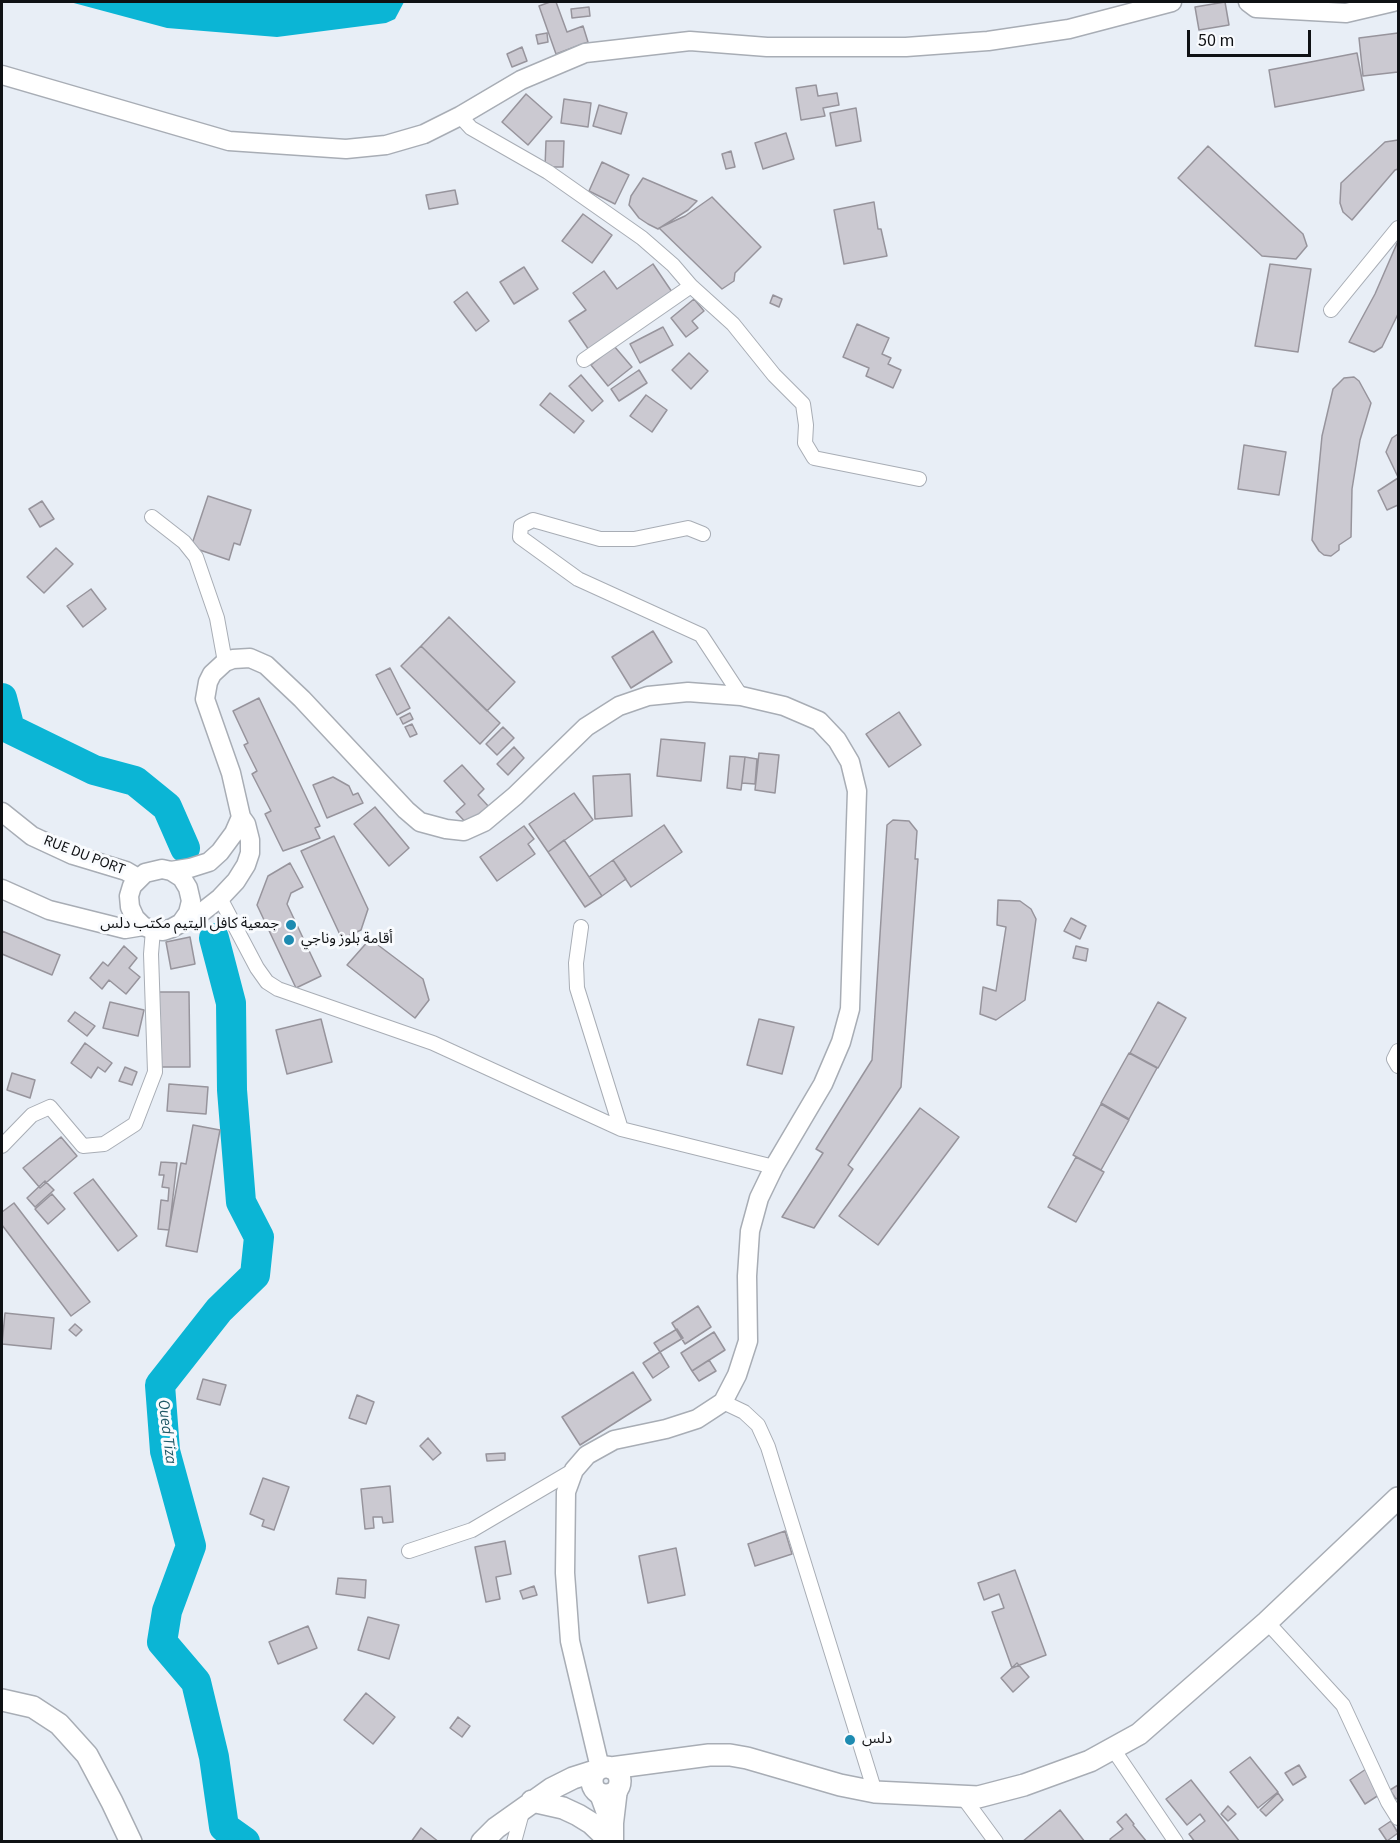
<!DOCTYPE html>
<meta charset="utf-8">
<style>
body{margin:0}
#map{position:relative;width:1400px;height:1843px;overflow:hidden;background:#e8eef6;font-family:"Source Sans 3",sans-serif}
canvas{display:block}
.frame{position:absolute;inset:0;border:3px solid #0f1114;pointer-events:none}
.scale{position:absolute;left:1187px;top:30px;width:124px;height:27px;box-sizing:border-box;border:3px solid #0f1114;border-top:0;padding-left:8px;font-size:18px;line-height:21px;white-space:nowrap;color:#0f1114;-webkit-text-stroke:4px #f9fbfe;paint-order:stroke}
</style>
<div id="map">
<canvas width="1400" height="1843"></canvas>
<div class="frame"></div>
<div class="scale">50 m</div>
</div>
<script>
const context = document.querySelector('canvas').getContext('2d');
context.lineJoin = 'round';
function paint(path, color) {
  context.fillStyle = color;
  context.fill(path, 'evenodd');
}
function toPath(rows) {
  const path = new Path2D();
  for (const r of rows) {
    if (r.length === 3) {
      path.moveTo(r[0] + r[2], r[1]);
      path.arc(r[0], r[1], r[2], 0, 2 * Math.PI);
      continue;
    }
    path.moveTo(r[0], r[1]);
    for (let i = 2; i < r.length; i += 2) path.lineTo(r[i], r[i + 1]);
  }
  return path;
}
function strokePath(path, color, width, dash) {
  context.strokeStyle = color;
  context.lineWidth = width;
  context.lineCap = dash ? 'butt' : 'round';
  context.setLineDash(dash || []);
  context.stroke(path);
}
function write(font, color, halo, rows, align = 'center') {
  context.font = font + ' "Source Sans 3","Noto Sans Arabic",sans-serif';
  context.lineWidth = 6;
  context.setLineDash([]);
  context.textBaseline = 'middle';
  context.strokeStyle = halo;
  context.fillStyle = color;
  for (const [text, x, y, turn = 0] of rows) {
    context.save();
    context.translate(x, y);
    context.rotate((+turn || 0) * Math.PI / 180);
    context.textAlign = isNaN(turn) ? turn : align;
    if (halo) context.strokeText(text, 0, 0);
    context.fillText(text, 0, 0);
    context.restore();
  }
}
paint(toPath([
 [70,2,404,2,395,19,386,23,277,37,167,28]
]), '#0bb5d5');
strokePath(toPath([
 [2,698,10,729,94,770,135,781,167,807,185,848],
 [214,938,231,1003,232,1090,241,1202,259,1237,255,1275,219,1310,160,1385,165,1451,191,1546,167,1611,162,1642,196,1682,214,1757,224,1827,245,1842]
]), '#0bb5d5', 30);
const building = toPath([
 [550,2,556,2,567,32,583,26,588,42,556,54,539,6,550,2],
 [1225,2,1229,25,1199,30,1195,7,1225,2],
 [589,7,590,16,572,18,571,9,589,7],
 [547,33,548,42,538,44,536,35,547,33],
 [1398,33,1398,72,1363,76,1359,38,1398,33],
 [522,47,527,61,512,67,507,54,522,47],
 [1357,53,1364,90,1275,107,1269,70,1357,53],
 [816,85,818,96,837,93,839,105,823,108,825,116,801,120,796,88,816,85],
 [526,94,552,117,528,145,502,122,526,94],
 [564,99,591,103,588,127,561,123,564,99],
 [599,105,627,113,621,134,593,126,599,105],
 [856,108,861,141,836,146,830,113,856,108],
 [786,133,794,159,763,169,755,143,786,133],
 [1398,140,1398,169,1395,170,1352,220,1343,212,1340,203,1341,183,1385,142,1398,140],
 [546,141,564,141,563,167,545,167,546,141],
 [1208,146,1303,234,1307,246,1296,259,1262,256,1178,178,1208,146],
 [731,151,735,167,726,169,722,154,731,151],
 [602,162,629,175,615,204,589,191,602,162],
 [643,178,697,201,688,210,658,229,648,224,639,218,629,205,631,196,643,178],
 [455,190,458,204,429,209,426,195,455,190],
 [712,197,761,247,735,273,734,281,722,289,659,228,685,216,712,197],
 [874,202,878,229,881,229,887,256,844,264,834,210,874,202],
 [583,214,612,235,592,263,562,241,583,214],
 [1398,241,1398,314,1382,347,1374,352,1349,342,1375,294,1398,241],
 [653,264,672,292,589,350,569,321,586,310,573,293,604,271,617,289,653,264],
 [1270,264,1311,269,1298,352,1255,346,1270,264],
 [524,267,538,289,514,304,500,282,524,267],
 [467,292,489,321,476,331,454,302,467,292],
 [773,295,782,299,779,307,770,303,773,295],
 [694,299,704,311,692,321,698,328,686,337,671,318,694,299],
 [857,324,889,338,882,354,891,358,888,364,901,370,893,388,866,376,869,368,843,357,857,324],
 [663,327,673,345,640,363,630,344,663,327],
 [614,346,632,367,608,386,591,365,614,346],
 [689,353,708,371,691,389,672,370,689,353],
 [639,370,647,383,619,401,611,389,639,370],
 [581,375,603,401,592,411,569,386,581,375],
 [1354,377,1359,381,1371,403,1360,440,1352,489,1351,537,1339,545,1339,550,1331,556,1324,555,1319,551,1312,540,1322,436,1333,389,1344,378,1354,377],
 [550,393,584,421,574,433,540,405,550,393],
 [646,395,667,410,652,432,630,416,646,395],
 [1398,434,1398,477,1386,452,1392,438,1398,434],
 [1244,445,1286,452,1279,495,1238,489,1244,445],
 [1398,478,1398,505,1387,510,1378,491,1398,478],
 [208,496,251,510,240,545,234,543,229,560,191,547,208,496],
 [42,501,54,519,40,527,29,509,42,501],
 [56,548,73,564,44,593,27,577,56,548],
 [91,589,106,609,83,627,67,606,91,589],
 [449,617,515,682,487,711,421,646,449,617],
 [653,631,672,662,631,688,612,657,653,631],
 [421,646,500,723,480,744,401,666,421,646],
 [390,668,410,708,397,715,376,675,390,668],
 [259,698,320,826,315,828,320,838,283,851,265,814,271,811,252,774,257,771,244,745,248,743,233,711,259,698],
 [899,712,921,745,889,767,866,734,899,712],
 [410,713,413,719,403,724,400,718,410,713],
 [412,724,417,734,410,737,405,727,412,724],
 [503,727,514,738,497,755,486,744,503,727],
 [661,739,705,743,701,781,657,776,661,739],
 [514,747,524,758,508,775,497,764,514,747],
 [759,753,779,755,775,793,755,790,759,753],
 [730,756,745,757,741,790,727,788,730,756],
 [745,757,757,759,755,784,742,783,745,757],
 [462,765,484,789,478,795,490,808,470,827,456,812,465,804,444,781,462,765],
 [630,774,632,816,595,819,593,776,630,774],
 [333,777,349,786,353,795,358,793,363,803,327,818,313,785,333,777],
 [574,793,593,820,548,852,529,824,574,793],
 [375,807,409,848,389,866,354,824,375,807],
 [893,820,909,821,917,831,915,859,918,859,901,1087,848,1165,853,1169,814,1228,782,1217,823,1153,816,1149,872,1060,887,825,893,820],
 [664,825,682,852,631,887,613,860,664,825],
 [524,826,534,839,528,844,535,854,497,881,480,857,524,826],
 [334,836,368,909,361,930,342,939,301,851,334,836],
 [564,840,602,896,585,907,548,852,564,840],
 [613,860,626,879,602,896,589,877,613,860],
 [290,863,303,887,291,893,287,904,321,976,296,988,257,905,268,876,290,863],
 [998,900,1020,901,1031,909,1036,919,1025,1000,996,1020,980,1014,983,987,996,991,1006,927,997,925,998,900],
 [1071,918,1086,926,1080,939,1064,931,1071,918],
 [2,931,60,955,52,975,2,954,2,931],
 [190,937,195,964,171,969,166,942,190,937],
 [370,939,423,979,429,1000,415,1018,347,965,370,939],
 [124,946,137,958,129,968,140,977,126,994,109,980,102,989,90,978,103,962,108,966,124,946],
 [1076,946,1088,949,1086,961,1073,958,1076,946],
 [155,992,189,992,190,1067,156,1067,155,992],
 [110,1002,144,1010,138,1036,103,1028,110,1002],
 [1158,1002,1186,1018,1158,1068,1130,1053,1158,1002],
 [75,1012,95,1026,87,1036,68,1021,75,1012],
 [321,1019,332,1062,287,1074,276,1030,321,1019],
 [759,1019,794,1027,782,1074,747,1065,759,1019],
 [85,1043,112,1063,105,1072,98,1067,91,1078,71,1063,85,1043],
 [1129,1053,1157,1068,1129,1119,1101,1103,1129,1053],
 [125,1067,137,1072,132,1085,119,1081,125,1067],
 [12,1073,35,1080,30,1098,7,1090,12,1073],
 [169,1084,208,1087,206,1114,167,1111,169,1084],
 [1101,1104,1129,1120,1101,1170,1073,1155,1101,1104],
 [920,1108,959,1137,878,1245,839,1216,920,1108],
 [193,1125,220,1130,197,1252,166,1246,181,1163,186,1164,193,1125],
 [61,1137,77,1156,40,1188,23,1168,61,1137],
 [1076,1157,1104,1172,1076,1222,1048,1207,1076,1157],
 [161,1162,177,1163,169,1230,158,1229,161,1200,168,1201,169,1188,162,1187,164,1175,159,1175,161,1162],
 [93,1179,137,1236,118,1251,74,1193,93,1179],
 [45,1181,54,1190,35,1207,27,1198,45,1181],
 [52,1194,65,1209,48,1224,35,1209,52,1194],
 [14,1203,90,1302,71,1316,2,1225,2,1212,14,1203],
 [698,1306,711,1327,685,1344,672,1323,698,1306],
 [5,1313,54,1318,51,1349,2,1344,5,1313],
 [75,1324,82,1330,76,1336,69,1330,75,1324],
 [677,1329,683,1338,660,1352,654,1343,677,1329],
 [714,1332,725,1350,692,1371,681,1353,714,1332],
 [660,1352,669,1367,653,1378,643,1363,660,1352],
 [709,1360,716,1371,699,1381,692,1371,709,1360],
 [633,1372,651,1400,580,1445,562,1417,633,1372],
 [203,1379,226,1385,220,1405,197,1399,203,1379],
 [357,1395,374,1402,366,1424,349,1418,357,1395],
 [428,1438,441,1453,433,1460,420,1446,428,1438],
 [505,1453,505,1460,487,1461,486,1454,505,1453],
 [263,1478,289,1487,274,1530,262,1526,264,1520,250,1514,263,1478],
 [390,1486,393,1522,383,1523,382,1517,373,1517,374,1528,365,1529,361,1489,390,1486],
 [785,1531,792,1554,755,1566,748,1544,785,1531],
 [505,1541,511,1574,496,1577,500,1599,486,1602,475,1547,505,1541],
 [676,1548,685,1595,648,1603,639,1556,676,1548],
 [1015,1570,1046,1655,1012,1668,992,1612,1004,1608,999,1594,984,1600,978,1583,1015,1570],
 [338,1578,366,1580,365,1598,336,1594,338,1578],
 [534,1586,537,1595,523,1599,520,1591,534,1586],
 [368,1617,399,1625,389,1659,358,1650,368,1617],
 [308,1626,317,1648,278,1664,269,1642,308,1626],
 [1017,1663,1029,1677,1013,1692,1001,1678,1017,1663],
 [366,1693,395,1717,373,1744,344,1720,366,1693],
 [458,1717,470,1726,462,1737,450,1728,458,1717],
 [1250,1757,1278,1792,1258,1808,1230,1772,1250,1757],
 [1299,1765,1306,1777,1293,1785,1285,1773,1299,1765],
 [1366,1769,1382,1793,1365,1804,1350,1780,1366,1769],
 [1191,1780,1240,1842,1195,1842,1189,1834,1205,1821,1200,1814,1187,1825,1166,1799,1191,1780],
 [1398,1785,1398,1798,1396,1799,1390,1790,1398,1785],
 [1278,1793,1283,1800,1266,1816,1260,1810,1278,1793],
 [1228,1806,1236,1814,1228,1821,1221,1814,1228,1806],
 [1060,1810,1085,1842,1022,1842,1060,1810],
 [1126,1814,1134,1824,1133,1825,1147,1842,1112,1842,1110,1839,1123,1829,1117,1822,1126,1814],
 [1391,1821,1398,1833,1387,1841,1379,1829,1391,1821],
 [421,1828,439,1842,411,1842,421,1828]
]);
paint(building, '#cbc9d1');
strokePath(building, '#97949c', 1.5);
const street = toPath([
 [460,116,471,128,548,172,642,238,673,265,691,286,733,324,774,375,803,404,806,425,805,443,814,458,919,479],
 [1331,310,1398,228],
 [584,360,691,286],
 [152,517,184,542,196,557,217,618,225,662],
 [703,534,688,528,634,539,600,539,533,520,521,526,520,537,578,579,701,635,741,696],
 [220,898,257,968,267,982,278,989,433,1043,621,1129,774,1167],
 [581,927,576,963,577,988,621,1129],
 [1398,1051,1394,1059,1398,1066],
 [2,1146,32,1115,50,1107,83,1146,104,1144,135,1124,155,1072,151,954,153,930],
 [723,1402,744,1412,758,1425,768,1447,875,1792],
 [409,1551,472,1530,574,1470],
 [1267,1622,1343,1705,1388,1802,1398,1818],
 [1113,1749,1176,1842],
 [963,1797,996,1842],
 [514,1842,523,1809]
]);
const secondary = toPath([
 [1248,2,1256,8,1346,13,1393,2],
 [2,75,229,141,346,149,386,145,424,134,460,116,521,80,585,53,690,41,767,47,906,47,988,41,1069,29,1172,2],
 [2,812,32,836,73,855,126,871,138,878],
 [171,871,190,868,209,862,220,852,234,833,241,817],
 [2,889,49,910,125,929,143,926,153,930,163,931,172,928,181,923,188,913,191,901,188,888,182,878,171,871,162,869,145,873,132,886,129,896,130,907,135,918,143,926],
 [181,923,197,916,220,898,236,881,246,865,250,853,250,840,246,824,241,817,231,773,205,699,208,682,212,674,225,662,233,659,250,658,266,665,302,699,406,810,420,822,446,829,464,831,484,822,515,796,586,727,619,706,648,696,688,692,741,696,784,706,819,721,837,740,850,762,857,791,850,1009,841,1042,823,1084,774,1167,759,1198,750,1231,747,1276,748,1341,737,1375,723,1402,697,1419,666,1429,614,1440,587,1455,574,1470,566,1492,565,1573,570,1641,600,1768],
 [599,1794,611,1827],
 [614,1842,614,1823,618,1789]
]);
const primary = toPath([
 [2,1700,33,1707,59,1724,87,1755,112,1802,131,1842],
 [606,1781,14],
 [611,1768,709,1755,730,1755,747,1758,840,1785,875,1792,978,1797,1024,1785,1090,1761,1139,1734,1267,1622,1398,1498],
 [532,1801,563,1808,578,1815,591,1823,611,1842],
 [482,1842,496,1828,551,1789,573,1778,595,1771]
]);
strokePath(street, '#a8adb5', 16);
strokePath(secondary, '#a8adb5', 21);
strokePath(primary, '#a8adb5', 24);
strokePath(street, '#fff', 14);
strokePath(secondary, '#fff', 18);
strokePath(primary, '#fff', 21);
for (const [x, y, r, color] of [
 [291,925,6,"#1d8bb1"],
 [289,940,6,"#1d8bb1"],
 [850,1740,6,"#1d8bb1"]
]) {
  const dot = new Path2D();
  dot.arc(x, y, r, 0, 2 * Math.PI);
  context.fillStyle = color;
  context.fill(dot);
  strokePath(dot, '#f9fbfe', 2);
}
write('15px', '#0f1114', '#f9fbfe', [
 ["RUE DU PORT",84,856,21]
]);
write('15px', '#0f1114', '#f9fbfe', [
 ["جمعية كافل اليتيم مكتب دلس",279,925,"right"],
 ["أقامة بلوز وناجي",301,940],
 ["دلس",862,1740]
], 'left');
write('italic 16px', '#1f5866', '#f9fbfe', [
 ["Oued Tiza",166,1432,83]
]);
</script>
